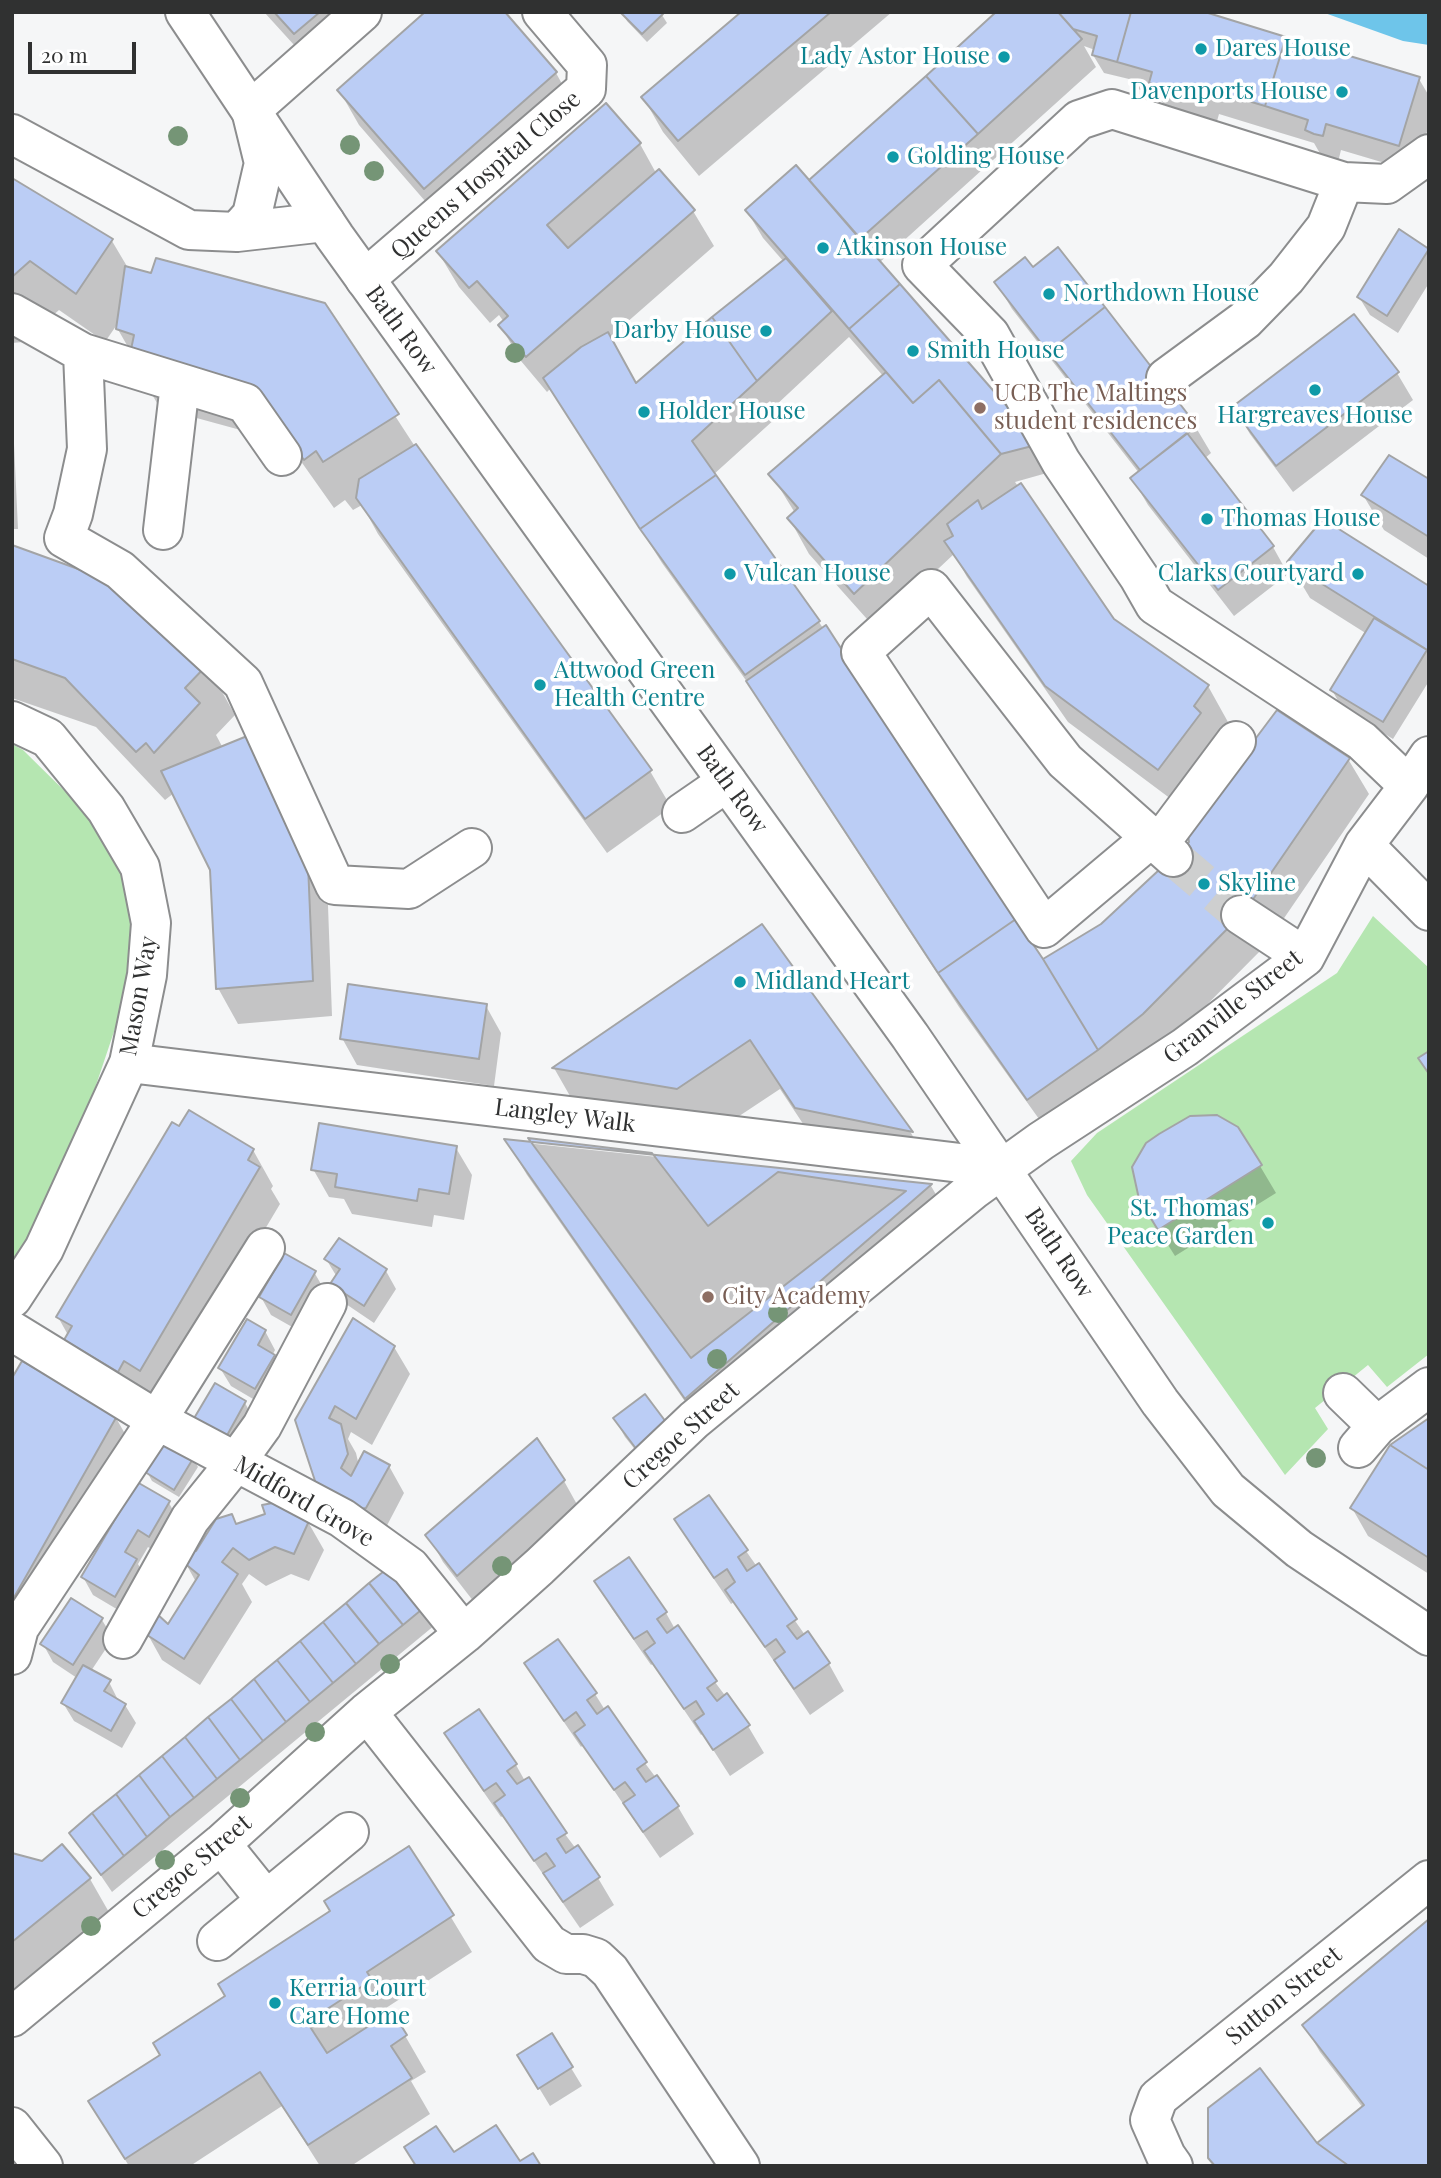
<!DOCTYPE html>
<style>
body{margin:0}
#map{position:relative;width:1441px;height:2178px;overflow:hidden;background:#f5f6f7;font-family:"Playfair Display",serif}
canvas{display:block}
.frame{position:absolute;inset:0;border:14px solid #303131;pointer-events:none}
.scale{position:absolute;left:28px;top:42px;width:108px;height:32px;box-sizing:border-box;border:4px solid #303131;border-top:0;padding-left:9px;font-size:21px;line-height:24px;white-space:nowrap;color:#303131;-webkit-text-stroke:5px #fff;paint-order:stroke}
</style>
<div id="map">
<canvas width="1441" height="2178"></canvas>
<div class="frame"></div>
<div class="scale">20 m</div>
</div>
<script>
const context = document.querySelector('canvas').getContext('2d');
context.lineJoin = 'round';
function paint(path, color) {
  context.fillStyle = color;
  context.fill(path, 'evenodd');
}
function toPath(rows) {
  const path = new Path2D();
  for (const r of rows) {
    path.moveTo(r[0], r[1]);
    for (let i = 2; i < r.length; i += 2) path.lineTo(r[i], r[i + 1]);
  }
  return path;
}
function strokePath(path, color, width, dash) {
  context.strokeStyle = color;
  context.lineWidth = width;
  context.lineCap = dash ? 'butt' : 'round';
  context.setLineDash(dash || []);
  context.stroke(path);
}
function write(font, color, halo, rows, align = 'center') {
  context.font = font + ' "Playfair Display",serif';
  context.lineWidth = 7;
  context.setLineDash([]);
  context.textBaseline = 'middle';
  context.strokeStyle = halo;
  context.fillStyle = color;
  for (const [text, x, y, turn = 0] of rows) {
    context.save();
    context.translate(x, y);
    context.rotate((+turn || 0) * Math.PI / 180);
    context.textAlign = isNaN(turn) ? turn : align;
    if (halo) context.strokeText(text, 0, 0);
    context.fillText(text, 0, 0);
    context.restore();
  }
}
paint(toPath([
 [12,744,23,750,93,819,122,871,135,932,127,993,90,1103,24,1253,12,1270],
 [1373,916,1429,968,1429,1354,1387,1387,1368,1365,1315,1408,1328,1429,1285,1475,1087,1195,1071,1161,1097,1133,1337,973]
]), '#b5e6b1');
paint(toPath([
 [1322,12,1429,12,1429,45,1403,41]
]), '#6ec5ea');
paint(toPath([
 [264,12,345,12,315,68],
 [502,12,556,73,576,109,445,224,359,125,339,90],
 [743,12,892,12,699,176,663,132,643,97],
 [998,12,1419,79,1429,96,1429,125,1415,172,1341,150,1338,162,1322,157,1314,143,1281,133,1219,114,1216,125,1167,110,1158,95,1134,88,1129,79,1104,73,1093,55,1095,50,1084,46,1096,67,879,263,1054,471,1015,482,1113,620,1208,686,1228,722,1215,740,1179,805,1068,722,967,577,954,554,875,628,809,554,789,518,795,513,771,474,884,377,849,337,774,407,770,401,768,403,776,418,713,475,819,622,1042,960,1102,926,1348,759,1369,794,1265,946,1163,1049,1044,1126,959,1007,769,717,750,686,662,563,551,388,547,392,521,361,500,325,504,322,499,315,490,323,459,287,438,252,640,144,656,173,693,211,714,246,609,338,636,385,784,262,763,238,747,211,809,183],
 [623,13,662,15,667,23,647,42,627,21],
 [12,180,112,241,128,268,153,275,323,305,414,445,650,771,671,807,607,853,378,534,362,505,353,510,345,500,334,508,288,443,160,408,131,359,132,354,116,326,105,342,59,310,23,342,12,343],
 [1427,250,1429,283,1398,333,1370,315,1359,297],
 [996,282,1195,426,1211,453,1204,459,1273,547,1288,574,1234,616,1148,505,1132,478,1139,473,1012,309],
 [1354,316,1397,373,1413,400,1293,492,1250,434,1234,407],
 [12,401,18,529,12,529],
 [1429,481,1429,559,1384,530,1363,495],
 [12,547,207,665,235,715,216,735,223,748,327,878,332,1016,238,1024,218,988,212,869,174,793,165,800,96,727,12,698],
 [1289,563,1429,588,1429,681,1393,739,1342,708,1332,690,1367,634,1310,598],
 [761,927,911,1133,938,1180,825,1157,780,1089,706,1138,582,1117,554,1068],
 [486,1006,501,1033,494,1086,357,1065,342,1038],
 [507,1141,931,1186,951,1220,707,1433,527,1175],
 [456,1148,472,1175,464,1220,434,1215,432,1227,352,1214,344,1199,329,1197,313,1169],
 [253,1150,273,1186,271,1189,280,1204,160,1405,86,1375,66,1340,68,1335,58,1317],
 [1260,1166,1276,1193,1175,1256,1156,1226],
 [339,1240,386,1271,396,1289,374,1323,343,1302,337,1277,326,1259],
 [314,1272,325,1291,301,1332,271,1315,261,1297],
 [265,1331,275,1350,272,1356,284,1374,265,1406,231,1386,220,1368],
 [394,1347,410,1374,372,1445,351,1432,348,1439,356,1453,359,1466,389,1466,404,1493,382,1535,373,1536,297,1420],
 [40,1356,116,1418,136,1453,12,1639,12,1382,33,1368],
 [245,1403,255,1421,235,1456,195,1420],
 [615,1419,668,1427,649,1467,625,1437],
 [1429,1420,1429,1574,1368,1536,1352,1508],
 [193,1458,198,1467,179,1497,152,1481,147,1472],
 [564,1481,579,1508,474,1602,443,1562,428,1535],
 [169,1503,179,1521,159,1554,148,1547,138,1564,146,1579,125,1614,93,1595,83,1577],
 [267,1515,308,1522,324,1550,309,1581,291,1574,266,1586,249,1574,242,1584,252,1602,200,1685,162,1660,147,1633,168,1627,196,1582,185,1562,236,1526],
 [676,1520,746,1551,805,1635,829,1664,844,1691,810,1715,734,1602,731,1604,692,1547],
 [392,1567,435,1625,112,1892,72,1833],
 [596,1582,666,1613,675,1629,748,1726,764,1753,730,1776,703,1734,701,1735,653,1664,651,1665,612,1609],
 [71,1600,102,1620,113,1638,91,1671,109,1682,119,1702,125,1705,136,1723,122,1748,74,1721,63,1703,77,1678,53,1662,43,1644],
 [526,1663,595,1694,605,1710,678,1807,694,1834,660,1858,583,1745,581,1747,542,1690],
 [446,1734,516,1765,525,1781,598,1878,614,1905,580,1928,503,1816,501,1817,462,1761],
 [409,1848,472,1952,386,2008,390,2015,392,2013,426,2072,411,2081,430,2114,351,2166,320,2166,282,2106,190,2166,129,2166,111,2137,162,2056,227,1997],
 [12,1855,90,1879,118,1928,12,2007],
 [1304,2025,1429,2166,1215,2166,1210,2157,1317,2146,1363,2108,1320,2052],
 [551,2035,582,2086,550,2106,530,2073]
]), '#0003');
const building = toPath([
 [274,12,320,12,294,34,274,12],
 [425,12,505,12,557,72,424,189,337,90,425,12],
 [620,12,662,12,663,14,642,34,620,12],
 [741,12,831,12,678,141,641,97,741,12],
 [996,12,1058,12,1082,39,978,134,926,76,996,12],
 [1058,12,1131,12,1117,62,1092,55,1097,36,1073,29,1058,12],
 [1131,12,1205,12,1286,37,1265,106,1204,88,1201,99,1149,83,1152,72,1117,62,1131,12],
 [1286,37,1420,77,1399,146,1326,124,1323,136,1314,134,1305,130,1308,120,1265,106,1286,37],
 [926,76,978,134,860,239,809,180,926,76],
 [606,103,641,143,547,225,568,248,659,169,695,210,526,357,498,325,508,316,477,281,469,288,436,251,606,103],
 [796,165,900,284,849,329,745,210,796,165],
 [12,178,113,239,76,294,30,261,12,277,12,178],
 [1399,229,1429,249,1387,316,1357,297,1399,229],
 [1058,247,1105,307,1048,352,994,282,1025,257,1033,267,1058,247],
 [156,258,325,303,399,414,323,462,316,451,304,460,257,394,129,359,134,335,116,329,125,266,151,273,156,258],
 [786,258,832,311,757,381,712,317,786,258],
 [900,284,1040,444,1001,454,939,380,913,403,849,329,900,284],
 [1105,307,1197,426,1140,470,1048,352,1105,307],
 [1354,314,1399,372,1276,466,1232,407,1354,314],
 [712,317,757,381,692,441,716,475,640,529,543,378,581,347,608,332,636,383,712,317],
 [886,372,913,403,939,380,1001,454,854,594,787,518,798,508,768,474,886,372],
 [1187,433,1274,546,1218,590,1130,478,1187,433],
 [416,444,652,770,585,819,356,498,359,479,416,444],
 [1389,455,1429,479,1429,537,1361,495,1389,455],
 [716,475,820,621,745,675,640,529,716,475],
 [1021,483,1114,619,1209,685,1194,706,1201,713,1158,770,1045,686,944,541,953,536,947,524,978,500,982,509,1021,483],
 [1323,519,1429,586,1429,651,1287,562,1323,519],
 [12,545,114,582,208,664,185,688,200,703,154,753,146,743,136,752,65,678,12,659,12,545],
 [1374,618,1427,650,1383,722,1330,690,1374,618],
 [826,625,1016,919,938,973,746,681,826,625],
 [1277,710,1350,758,1245,911,1143,1014,1098,1050,1043,959,1101,924,1189,842,1187,830,1277,710],
 [257,732,307,841,313,981,216,989,210,870,161,771,257,732],
 [1016,919,1043,959,1098,1050,1027,1100,938,973,1016,919],
 [762,924,913,1132,795,1108,750,1040,677,1089,552,1068,762,924],
 [348,984,487,1004,479,1059,340,1039,348,984],
 [1429,1051,1429,1074,1418,1058,1429,1051],
 [189,1110,254,1149,248,1160,260,1167,140,1371,124,1361,118,1372,64,1340,72,1326,56,1317,172,1122,179,1126,189,1110],
 [1217,1115,1238,1127,1262,1165,1158,1230,1139,1199,1132,1167,1146,1143,1159,1134,1190,1116,1217,1115],
 [319,1123,457,1146,449,1194,419,1189,417,1201,335,1187,337,1174,311,1170,319,1123],
 [528,1138,652,1153,708,1226,778,1172,906,1191,691,1358,528,1138],
 [504,1139,932,1184,685,1399,504,1139],
 [339,1238,387,1269,364,1306,330,1284,340,1269,324,1259,339,1238],
 [284,1253,316,1271,291,1315,259,1297,284,1253],
 [353,1318,395,1346,356,1419,335,1406,329,1418,341,1424,348,1454,341,1468,351,1476,364,1451,390,1465,366,1508,356,1510,318,1490,295,1420,353,1318],
 [247,1319,266,1330,258,1345,275,1355,255,1389,218,1368,247,1319],
 [22,1361,117,1416,12,1601,12,1378,22,1361],
 [215,1383,246,1401,225,1439,193,1420,215,1383],
 [645,1394,669,1426,637,1450,613,1418,645,1394],
 [1429,1418,1429,1470,1390,1445,1429,1418],
 [537,1438,565,1480,457,1576,425,1535,537,1438],
 [166,1439,194,1457,174,1490,145,1472,166,1439],
 [1390,1445,1429,1470,1429,1558,1350,1508,1390,1445],
 [137,1482,170,1501,149,1537,138,1530,125,1552,137,1559,115,1597,81,1577,137,1482],
 [709,1495,748,1550,738,1557,747,1571,759,1563,797,1619,787,1626,797,1639,808,1631,830,1663,794,1689,774,1660,785,1652,776,1639,765,1647,725,1590,735,1582,727,1569,714,1578,674,1519,709,1495],
 [278,1502,309,1521,294,1554,275,1547,249,1560,233,1548,222,1562,238,1574,184,1659,144,1633,156,1613,168,1624,199,1575,183,1562,192,1546,196,1551,216,1519,232,1514,236,1524,265,1514,262,1505,278,1502],
 [629,1557,667,1612,657,1619,667,1633,678,1625,717,1681,707,1688,717,1701,727,1693,750,1725,713,1750,694,1721,704,1714,696,1701,684,1709,644,1651,655,1643,647,1631,634,1639,594,1581,629,1557],
 [393,1564,426,1606,403,1625,369,1583,393,1564],
 [369,1583,403,1625,379,1644,346,1603,369,1583],
 [71,1598,103,1618,73,1665,40,1644,71,1598],
 [346,1603,379,1644,356,1664,323,1622,346,1603],
 [323,1622,356,1664,333,1683,300,1641,323,1622],
 [558,1639,597,1693,587,1700,597,1714,608,1706,647,1762,637,1769,646,1782,657,1775,679,1806,643,1832,623,1803,635,1795,625,1782,614,1790,574,1733,585,1725,576,1712,564,1721,524,1663,558,1639],
 [300,1641,333,1683,310,1702,277,1660,300,1641],
 [277,1660,310,1702,286,1722,254,1679,277,1660],
 [83,1665,111,1680,104,1691,126,1704,111,1731,61,1703,83,1665],
 [254,1679,286,1722,263,1741,231,1699,254,1679],
 [231,1699,263,1741,240,1760,208,1717,231,1699],
 [479,1709,517,1764,507,1771,517,1784,529,1777,567,1833,557,1839,566,1853,578,1845,600,1877,563,1902,543,1873,555,1866,546,1853,534,1861,494,1803,505,1795,496,1783,484,1791,444,1733,479,1709],
 [208,1717,240,1760,217,1779,185,1737,208,1717],
 [185,1737,217,1779,194,1798,162,1756,185,1737],
 [162,1756,194,1798,170,1817,139,1775,162,1756],
 [139,1775,170,1817,147,1837,116,1794,139,1775],
 [116,1794,147,1837,124,1856,92,1813,116,1794],
 [92,1813,124,1856,101,1875,69,1833,92,1813],
 [62,1844,91,1878,12,1942,12,1853,42,1861,62,1844],
 [409,1846,454,1915,367,1972,372,1980,307,2022,327,2053,392,2011,407,2035,391,2046,412,2078,308,2145,260,2072,125,2159,88,2101,160,2055,153,2043,225,1996,218,1984,330,1911,324,1901,409,1846],
 [1429,1919,1429,2166,1349,2166,1317,2143,1364,2105,1302,2025,1429,1919],
 [552,2033,573,2067,538,2089,517,2055,552,2033],
 [1260,2068,1317,2143,1349,2166,1215,2166,1208,2158,1208,2108,1260,2068],
 [496,2125,520,2161,533,2153,541,2166,416,2166,404,2147,436,2126,454,2152,496,2125]
]);
paint(building, '#bbcdf5');
strokePath(building, '#a3a4a5', 2);
strokePath(toPath([
 [1173,857,1241,915]
]), '#cecfcf', 38, [38, 19]);
const minor = toPath([
 [12,134,189,230,237,232,325,222],
 [237,232,252,215,264,163,251,110,362,12],
 [365,279,586,89,587,65,542,12],
 [12,313,83,353,245,403,282,456],
 [83,353,87,449,73,514,64,538,120,570,243,683,335,885,409,889,472,848],
 [1166,378,1245,320,1286,278,1326,227,1344,182],
 [163,530,180,384],
 [12,721,48,738,106,809,140,867,151,923,147,975,129,1063,44,1249,12,1298],
 [1409,786,1362,741,1155,605,1139,577,1061,462,990,335,922,265,1079,120,1112,109,1344,182,1387,184,1429,154],
 [682,813,727,782],
 [1151,838,1044,928,861,652,931,589,1065,761,1173,857],
 [1159,844,1236,741],
 [1364,845,1429,911],
 [1241,915,1305,957],
 [129,1063,1002,1168],
 [12,1331,157,1420,342,1518,410,1567,464,1634],
 [1343,1393,1377,1426],
 [1358,1448,1377,1426,1429,1387],
 [123,1639,190,1519,236,1462,262,1426,327,1303],
 [12,1655,19,1628,157,1420,265,1248],
 [367,1712,549,1944,566,1954,583,1954,596,1958,610,1971,740,2166],
 [221,1844,266,1900],
 [217,1941,349,1832],
 [12,2017,221,1844,367,1712,464,1634,539,1567,694,1420,973,1190,1041,1141,1185,1047,1305,957,1364,845,1409,786,1429,756],
 [12,2127,43,2166],
 [1173,2166,1166,2156,1150,2120,1158,2098,1429,1880]
]);
const major = toPath([
 [185,12,335,237,910,1036,1160,1402,1228,1490,1299,1549,1429,1636]
]);
strokePath(minor, '#8c8d8e', 42);
strokePath(major, '#8c8d8e', 42);
strokePath(minor, '#fff', 38);
strokePath(major, '#fff', 38);
context.fillStyle = '#759576';
for (const [x, y] of [
 [178,136],
 [350,145],
 [374,171],
 [515,353],
 [778,1313],
 [717,1359],
 [1316,1458],
 [502,1566],
 [390,1664],
 [315,1732],
 [240,1798],
 [165,1860],
 [91,1926]
]) {
  context.beginPath();
  context.arc(x, y, 10, 0, 2 * Math.PI);
  context.fill();
}
for (const [x, y, r, color] of [
 [1201,49,7,"#0f9aa8"],
 [1004,57,7,"#0f9aa8"],
 [1342,92,7,"#0f9aa8"],
 [893,157,7,"#0f9aa8"],
 [823,248,7,"#0f9aa8"],
 [1049,294,7,"#0f9aa8"],
 [766,331,7,"#0f9aa8"],
 [913,351,7,"#0f9aa8"],
 [1315,390,7,"#0f9aa8"],
 [980,408,7,"#8d6e63"],
 [644,412,7,"#0f9aa8"],
 [1207,519,7,"#0f9aa8"],
 [730,574,7,"#0f9aa8"],
 [1358,574,7,"#0f9aa8"],
 [540,685,7,"#0f9aa8"],
 [1204,884,7,"#0f9aa8"],
 [740,982,7,"#0f9aa8"],
 [1268,1223,7,"#0f9aa8"],
 [708,1297,7,"#8d6e63"],
 [275,2003,7,"#0f9aa8"]
]) {
  const dot = new Path2D();
  dot.arc(x, y, r, 0, 2 * Math.PI);
  context.fillStyle = color;
  context.fill(dot);
  strokePath(dot, '#fff', 2.5);
}
write('24px', '#0d838f', '#fff', [
 ["Dares House",1215,49],
 ["Lady Astor House",990,57,"right"],
 ["Davenports House",1328,92,"right"],
 ["Golding House",907,157],
 ["Atkinson House",837,248],
 ["Northdown House",1063,294],
 ["Darby House",752,331,"right"],
 ["Smith House",927,351],
 ["Holder House",658,412],
 ["Hargreaves House",1315,416,"center"],
 ["Thomas House",1221,519],
 ["Vulcan House",744,574],
 ["Clarks Courtyard",1344,574,"right"],
 ["Attwood Green",554,671],
 ["Health Centre",554,699],
 ["Skyline",1218,884],
 ["Midland Heart",754,982],
 ["St. Thomas'",1254,1209,"right"],
 ["Peace Garden",1254,1237,"right"],
 ["Kerria Court",289,1989],
 ["Care Home",289,2017]
], 'left');
write('24px', '#303131', '#fff', [
 ["Queens Hospital Close",486,175,-41],
 ["Bath Row",401,330,54],
 ["Bath Row",732,789,54],
 ["Mason Way",139,996,-80],
 ["Granville Street",1233,1007,-38],
 ["Langley Walk",565,1116,7],
 ["Bath Row",1059,1253,56],
 ["Cregoe Street",681,1436,-42],
 ["Midford Grove",304,1502,30],
 ["Cregoe Street",192,1867,-40],
 ["Sutton Street",1284,1996,-39]
]);
write('24px', '#785e54', '#fff', [
 ["UCB The Maltings",994,394],
 ["student residences",994,422],
 ["City Academy",722,1297]
], 'left');
</script>
